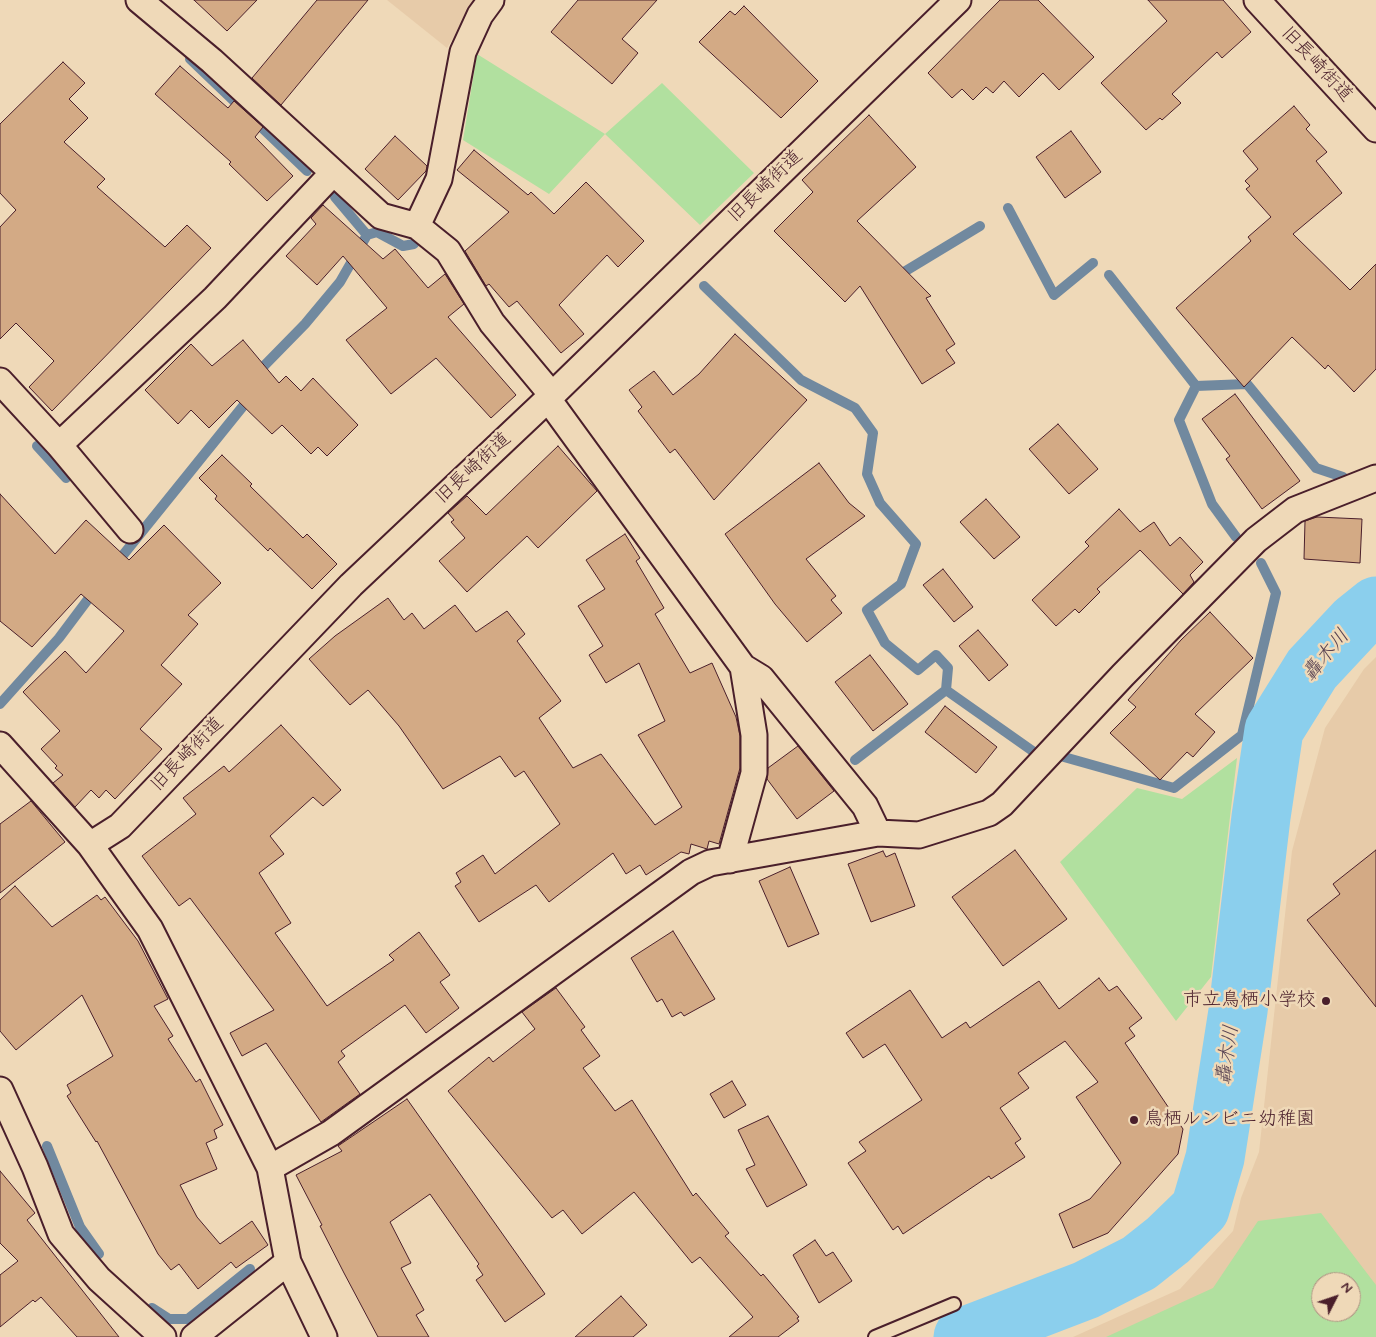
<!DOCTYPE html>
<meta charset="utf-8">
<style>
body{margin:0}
#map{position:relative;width:1376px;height:1337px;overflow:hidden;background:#efd9b8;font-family:Mynerve,sans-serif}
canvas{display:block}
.north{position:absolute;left:1311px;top:1272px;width:50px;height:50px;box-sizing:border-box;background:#efd9b8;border:1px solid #ad8f80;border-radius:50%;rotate:49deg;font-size:14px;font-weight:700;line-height:20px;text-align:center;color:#4a1f2b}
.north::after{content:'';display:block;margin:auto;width:18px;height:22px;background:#4a1f2b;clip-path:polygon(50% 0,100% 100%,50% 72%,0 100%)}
</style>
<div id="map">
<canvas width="1376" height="1337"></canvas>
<div class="north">N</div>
</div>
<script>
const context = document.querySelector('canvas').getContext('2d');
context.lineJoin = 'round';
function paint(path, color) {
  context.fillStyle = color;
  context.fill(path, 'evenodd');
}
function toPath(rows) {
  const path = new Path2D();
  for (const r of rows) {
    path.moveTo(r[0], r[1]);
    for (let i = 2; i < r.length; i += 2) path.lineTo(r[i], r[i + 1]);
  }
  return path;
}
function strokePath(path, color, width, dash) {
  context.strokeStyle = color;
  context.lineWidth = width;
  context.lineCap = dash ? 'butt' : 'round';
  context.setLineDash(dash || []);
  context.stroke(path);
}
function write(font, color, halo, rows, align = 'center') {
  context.font = font + ' Mynerve,"Klee One",sans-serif';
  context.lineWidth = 5;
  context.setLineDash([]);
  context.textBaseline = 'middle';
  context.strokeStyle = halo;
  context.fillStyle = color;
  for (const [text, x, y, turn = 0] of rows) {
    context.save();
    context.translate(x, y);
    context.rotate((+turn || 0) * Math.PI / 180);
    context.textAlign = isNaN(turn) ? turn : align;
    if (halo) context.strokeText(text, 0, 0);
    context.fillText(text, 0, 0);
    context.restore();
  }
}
paint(toPath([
 [387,0,476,0,447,48],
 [1376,657,1376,1337,1073,1337,1180,1289,1233,1231,1241,1198,1259,1152,1292,851,1325,728,1364,669],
 [1321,1282,1351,1282,1351,1312,1321,1312]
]), '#e7cba9');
paint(toPath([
 [477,54,605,134,662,83,754,173,700,225,605,134,549,194,463,140],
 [1237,758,1211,977,1176,1021,1060,862,1137,788,1182,799],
 [1321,1213,1376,1285,1376,1337,1106,1337,1213,1288,1258,1221],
 [1321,1282,1351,1282,1351,1312,1321,1312]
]), '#b1e09f');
strokePath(toPath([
 [190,59,307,171],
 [335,197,367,235],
 [1008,208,1054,295,1093,263],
 [1109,275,1196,386,1179,420,1212,504,1236,537],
 [894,278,980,226],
 [704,286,801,380,855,408,873,433,867,474,880,503,916,544,901,584,867,610,885,643,918,670,936,655,948,668,946,690],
 [257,376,259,371,305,324,340,282,367,235,377,232,403,246,414,244],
 [1196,386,1247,384,1316,468,1343,477],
 [37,446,66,478],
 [115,565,252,395],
 [0,704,59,638,95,590],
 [1064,757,1174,788,1242,735,1276,593,1261,563],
 [855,760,946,690,1034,752],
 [47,1146,80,1227,99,1254],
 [152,1308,169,1319,188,1319,250,1269]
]), '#71899f', 10);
strokePath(toPath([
 [963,1337,1086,1290,1139,1263,1168,1240,1200,1209,1215,1158,1238,1011,1261,817,1274,730,1312,669,1356,622,1376,606]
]), '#8bcfed', 59);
const building = toPath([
 [194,0,257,0,227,31,194,0],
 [317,0,368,0,281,105,252,78,317,0],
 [578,0,657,0,622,39,638,53,612,84,551,32,578,0],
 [1000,0,1038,0,1094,57,1059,90,1043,73,1019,97,1004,81,993,93,986,87,973,100,962,89,952,98,928,73,1000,0],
 [1148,0,1223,0,1251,32,1222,58,1217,52,1172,94,1181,103,1162,120,1160,118,1146,130,1101,83,1167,21,1148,0],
 [744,6,818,81,781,118,699,42,730,11,735,15,744,6],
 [63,62,85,83,69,99,88,118,64,142,105,179,97,187,165,247,187,225,211,248,52,411,29,387,54,361,16,323,0,339,0,227,16,210,0,193,0,124,63,62],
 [180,66,228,108,234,101,263,127,255,137,293,176,267,201,229,164,231,162,155,94,180,66],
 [1294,106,1310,125,1306,129,1327,152,1316,161,1342,193,1293,234,1350,290,1376,264,1376,369,1354,392,1328,365,1325,369,1292,337,1244,387,1176,308,1251,241,1248,237,1271,217,1246,189,1250,186,1245,181,1258,169,1243,151,1294,106],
 [869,115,916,167,857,221,931,296,926,298,955,344,946,350,955,363,922,384,860,286,845,302,774,231,813,192,802,180,869,115],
 [1071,131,1101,172,1065,198,1036,157,1071,131],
 [395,136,427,166,426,171,398,200,365,169,395,136],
 [474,150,528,195,531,192,554,214,586,182,644,241,618,267,607,255,559,305,584,334,561,353,517,301,509,307,489,284,486,286,465,251,509,212,457,170,474,150],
 [323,205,383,259,395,249,428,288,445,274,464,304,448,317,516,395,491,418,436,358,391,394,346,340,387,308,343,256,317,285,286,256,316,224,311,218,323,205],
 [735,334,807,400,714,500,675,449,670,453,638,411,642,407,629,390,654,371,673,395,699,374,735,334],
 [243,340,279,383,286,376,301,391,313,378,358,425,327,456,318,447,311,454,282,425,272,434,237,400,209,428,191,410,178,424,145,390,191,344,212,366,243,340],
 [1235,394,1300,481,1262,509,1226,459,1230,456,1202,419,1235,394],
 [1058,424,1098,469,1069,494,1029,449,1058,424],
 [558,446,597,491,538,548,527,536,467,592,439,561,465,538,451,522,454,520,448,513,467,496,486,515,558,446],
 [222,455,252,484,250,486,303,538,307,534,337,564,312,589,270,548,268,551,215,499,217,496,199,478,222,455],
 [819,463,849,503,865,516,806,559,836,596,831,600,842,613,807,642,775,604,725,534,819,463],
 [0,494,55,554,86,520,129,560,164,525,221,583,188,615,198,624,161,665,182,684,140,729,162,749,115,799,106,790,99,798,91,790,75,807,53,783,63,775,55,768,57,766,41,749,60,731,23,692,65,651,86,673,124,631,81,594,32,647,0,621,0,494],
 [986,499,1020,537,994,559,960,522,986,499],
 [1119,509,1140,532,1154,522,1170,546,1180,537,1203,562,1190,575,1194,582,1183,594,1140,550,1097,589,1100,592,1079,613,1075,609,1056,626,1032,600,1089,546,1085,542,1119,509],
 [1317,517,1362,519,1360,563,1304,559,1305,521,1317,517],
 [625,534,640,558,636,561,664,608,655,614,690,673,712,663,736,717,740,736,740,768,719,844,709,841,707,849,691,844,689,854,681,852,646,875,640,865,626,874,613,853,549,902,536,885,479,922,455,886,461,882,456,873,483,855,495,874,560,824,524,771,515,777,500,756,443,789,399,726,368,690,350,705,309,659,335,636,388,598,404,620,412,613,424,629,455,605,476,632,507,611,525,634,517,641,561,701,539,718,573,768,601,754,655,825,682,807,638,735,665,721,639,663,606,683,589,655,603,646,578,606,605,589,586,560,625,534],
 [943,569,973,607,954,622,923,585,943,569],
 [1210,612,1253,658,1195,714,1215,732,1193,757,1187,752,1160,780,1110,733,1136,707,1128,700,1181,640,1210,612],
 [978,630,1008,665,989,681,959,646,978,630],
 [870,655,908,704,873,731,835,682,870,655],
 [945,706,997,747,976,773,925,732,945,706],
 [281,725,341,790,323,806,313,797,270,836,284,854,259,873,291,923,275,933,327,1006,394,960,389,955,419,932,450,975,440,982,459,1008,426,1033,405,1005,341,1051,345,1056,338,1062,360,1094,321,1122,266,1043,242,1056,230,1033,274,1010,190,898,179,906,142,856,196,814,183,798,224,766,229,772,281,725],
 [798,746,834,791,797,819,767,779,768,768,798,746],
 [31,801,65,842,0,893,0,824,31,801],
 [1015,850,1067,919,1003,966,952,897,1015,850],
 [1376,850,1376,1007,1307,920,1340,894,1333,884,1376,850],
 [883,851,886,857,895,853,915,906,871,922,848,864,883,851],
 [790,867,819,934,788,947,759,881,790,867],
 [15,886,52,927,97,895,101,900,105,897,138,941,168,999,154,1006,173,1036,168,1039,196,1082,200,1079,223,1125,214,1130,217,1138,206,1143,217,1169,180,1185,197,1217,220,1244,252,1221,268,1245,236,1268,231,1262,198,1289,179,1264,171,1270,158,1254,97,1141,96,1142,67,1096,71,1093,67,1085,113,1056,82,995,16,1050,0,1031,0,900,15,886],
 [673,931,715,999,684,1016,681,1012,672,1017,662,999,657,1002,631,958,673,931],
 [1099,978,1109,991,1117,986,1142,1018,1129,1028,1135,1036,1125,1043,1183,1129,1178,1154,1108,1233,1073,1248,1059,1214,1090,1199,1121,1163,1076,1097,1098,1082,1065,1041,1018,1073,1029,1088,1000,1108,1021,1139,1015,1143,1025,1157,991,1179,989,1176,903,1234,898,1226,893,1230,848,1163,866,1151,859,1142,922,1100,885,1044,863,1058,846,1033,910,990,942,1038,966,1022,970,1028,1039,981,1059,1009,1099,978],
 [556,988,585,1027,581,1030,600,1056,583,1068,615,1111,632,1100,693,1196,696,1193,729,1233,725,1236,761,1276,763,1274,799,1317,797,1318,799,1321,778,1337,729,1337,753,1317,700,1257,692,1263,634,1192,582,1234,563,1210,552,1218,448,1091,489,1057,493,1062,535,1029,522,1012,556,988],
 [732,1081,746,1105,724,1118,710,1094,732,1081],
 [407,1099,545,1294,505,1322,476,1280,483,1275,477,1266,479,1264,430,1194,390,1222,411,1263,401,1268,424,1310,416,1315,429,1337,378,1337,344,1273,320,1226,322,1225,296,1175,342,1151,338,1146,407,1099],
 [768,1116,807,1185,767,1207,746,1169,755,1165,738,1130,768,1116],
 [0,1171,35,1213,27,1220,119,1337,77,1337,41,1297,35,1302,33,1300,0,1327,0,1275,18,1261,0,1243,0,1171],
 [815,1240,826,1256,833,1252,852,1281,819,1303,793,1255,815,1240],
 [621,1296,647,1325,633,1337,575,1337,621,1296]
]);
paint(building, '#d3aa85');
strokePath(building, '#4a1f2b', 1);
const service = toPath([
 [875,1337,954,1304]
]);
const minor = toPath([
 [139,0,212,61,381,216,417,226,448,251,492,323,552,395],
 [1257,0,1376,129],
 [417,226,439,179,463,52,480,15,491,0],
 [0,381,59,445,130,530],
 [548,399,743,667,761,678,865,806,878,833],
 [59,445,215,298,333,173],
 [0,745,90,845,150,929,270,1168,288,1262,324,1337],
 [90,845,120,826,351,585,548,399,958,0],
 [730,860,754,773,754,735,743,667],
 [0,1090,35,1167,61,1234,99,1279,163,1337],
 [270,1168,331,1133,691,872,710,863,878,833,919,835,989,813,1002,804,1123,675,1256,540,1295,510,1376,478],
 [194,1337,288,1262]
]);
strokePath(service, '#4a1f2b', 16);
strokePath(minor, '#4a1f2b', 29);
strokePath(service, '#efd9b8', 12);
strokePath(minor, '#efd9b8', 25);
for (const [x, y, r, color] of [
 [1326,1001,5,"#4a1f2b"],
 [1134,1120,5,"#4a1f2b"]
]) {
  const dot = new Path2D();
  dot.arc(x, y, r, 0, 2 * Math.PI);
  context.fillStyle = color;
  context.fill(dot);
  strokePath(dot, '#efd9b8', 2);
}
write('19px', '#4a1f2b', '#efd9b8', [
 ["旧長崎街道",1316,65,47],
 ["旧長崎街道",766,187,-44],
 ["旧長崎街道",474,469,-43],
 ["旧長崎街道",188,755,-46]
]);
write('19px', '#4a1f2b', '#efd9b8', [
 ["市立鳥栖小学校",1316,1001],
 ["鳥栖ルンビニ幼稚園",1144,1120,"left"]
], 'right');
write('italic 20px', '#574252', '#efd9b8', [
 ["轟木川",1327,656,-50],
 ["轟木川",1229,1055,-82]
]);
</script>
